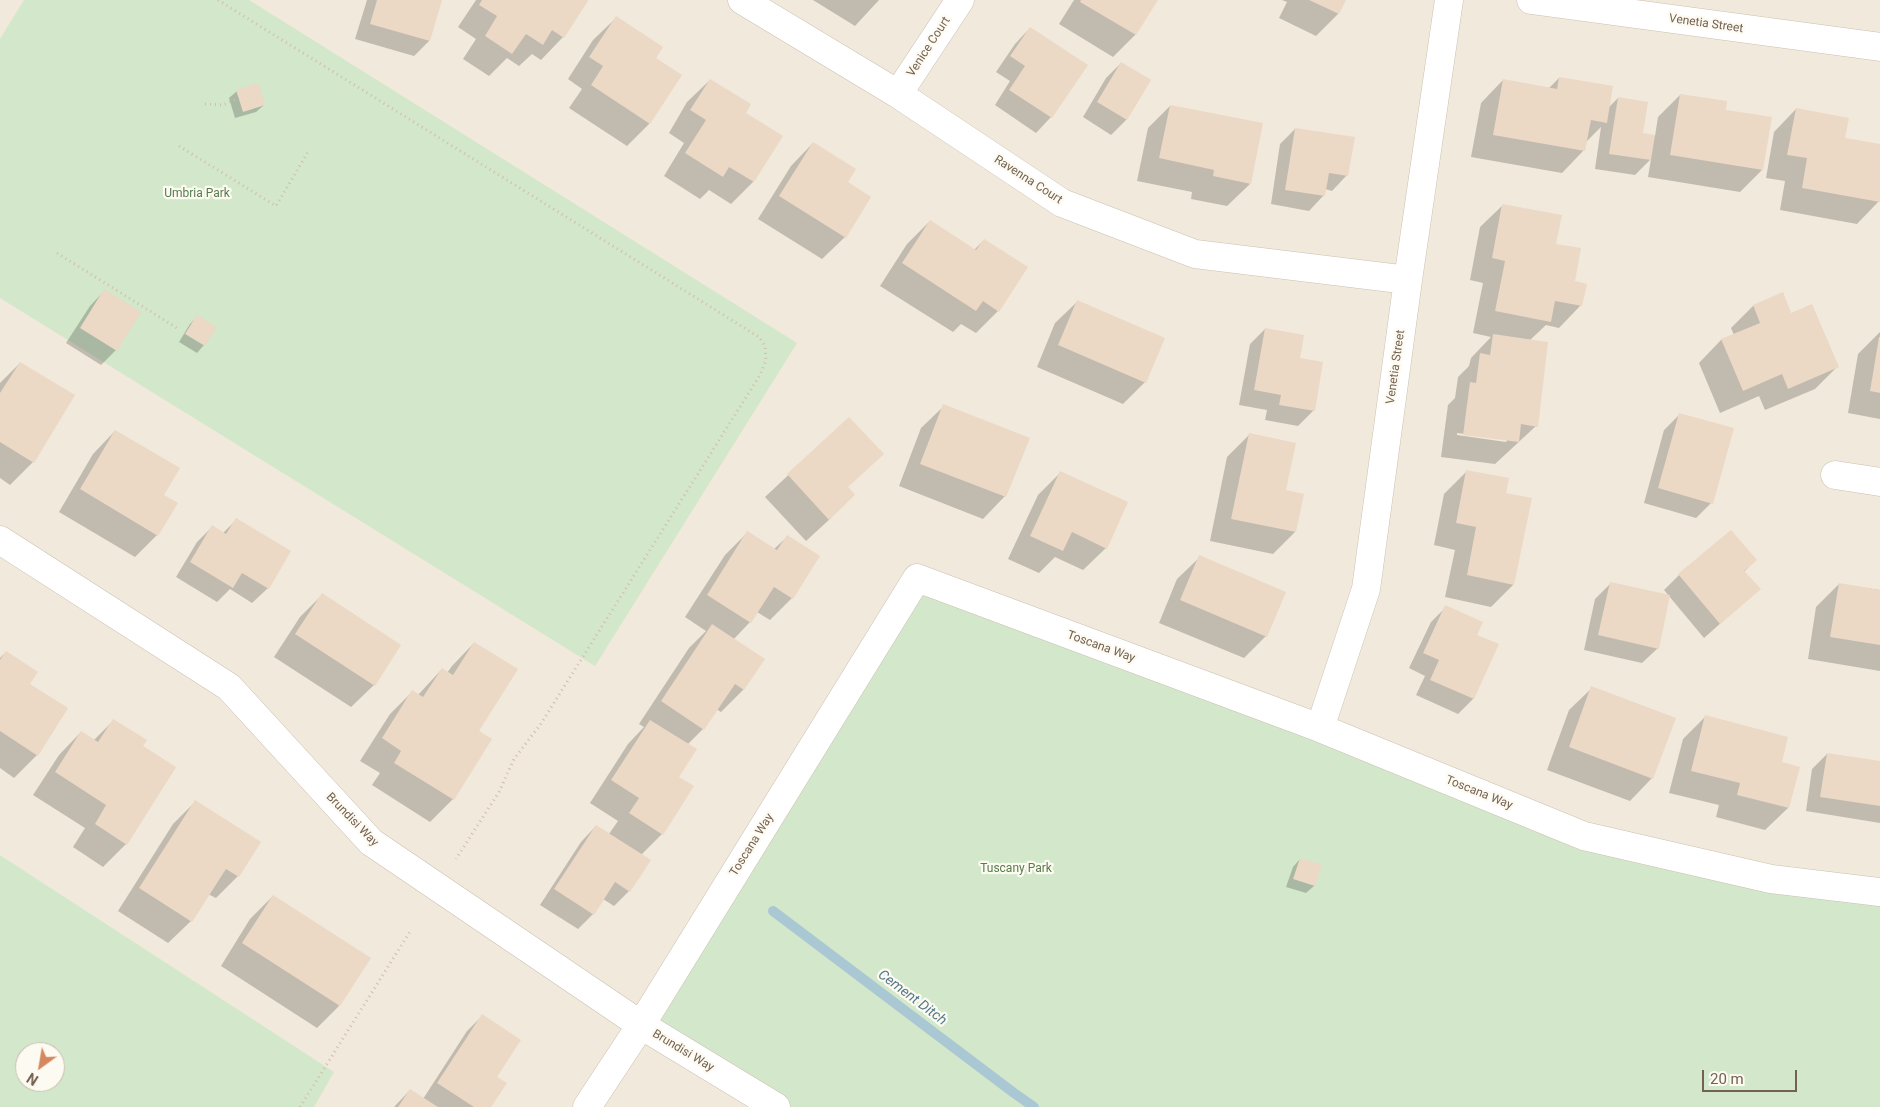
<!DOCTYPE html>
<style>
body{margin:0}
#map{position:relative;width:1880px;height:1107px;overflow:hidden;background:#faf6ec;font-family:Roboto,sans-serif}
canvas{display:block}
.north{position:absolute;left:15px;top:1042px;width:50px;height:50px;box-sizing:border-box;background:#fdfaf2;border:1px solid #c6bdb2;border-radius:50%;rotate:212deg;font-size:14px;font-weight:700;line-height:20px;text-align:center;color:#736151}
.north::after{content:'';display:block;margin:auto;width:18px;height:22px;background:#d58860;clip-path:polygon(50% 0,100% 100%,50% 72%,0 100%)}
.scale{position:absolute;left:1702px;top:1070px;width:95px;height:22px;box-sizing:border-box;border:2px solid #736151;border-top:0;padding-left:6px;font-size:15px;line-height:18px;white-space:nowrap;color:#736151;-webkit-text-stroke:4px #fdfaf2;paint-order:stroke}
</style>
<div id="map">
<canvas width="1880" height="1107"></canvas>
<div class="north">N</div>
<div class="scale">20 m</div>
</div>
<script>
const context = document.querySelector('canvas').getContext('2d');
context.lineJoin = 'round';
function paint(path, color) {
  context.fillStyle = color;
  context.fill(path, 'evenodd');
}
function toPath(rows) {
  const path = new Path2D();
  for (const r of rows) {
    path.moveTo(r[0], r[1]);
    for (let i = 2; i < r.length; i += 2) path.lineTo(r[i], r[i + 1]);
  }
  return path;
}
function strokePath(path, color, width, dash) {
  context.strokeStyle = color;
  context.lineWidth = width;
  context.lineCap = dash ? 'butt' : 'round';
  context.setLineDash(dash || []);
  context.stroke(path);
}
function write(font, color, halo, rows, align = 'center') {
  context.font = font + ' Roboto,sans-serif';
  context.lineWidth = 4.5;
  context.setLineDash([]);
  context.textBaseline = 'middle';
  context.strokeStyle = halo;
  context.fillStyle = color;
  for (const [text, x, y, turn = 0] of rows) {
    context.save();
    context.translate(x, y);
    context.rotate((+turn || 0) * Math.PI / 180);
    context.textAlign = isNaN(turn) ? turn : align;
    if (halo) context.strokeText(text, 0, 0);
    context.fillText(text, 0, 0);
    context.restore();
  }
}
paint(toPath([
 [0,0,1880,0,1880,1107,314,1107,333,1072,0,855]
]), '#f1e9db');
paint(toPath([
 [24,0,249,0,797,343,595,666,0,298,0,39],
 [917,578,1584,836,1880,892,1880,1107,776,1107,641,1025],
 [0,855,334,1072,314,1107,0,1107],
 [25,1052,55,1052,55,1082,25,1082]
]), '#d3e7cb');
paint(toPath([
 [367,0,441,0,429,41,414,56,355,39],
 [476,0,585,0,587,1,563,37,541,60,532,54,519,66,507,58,489,76,463,59,476,39,458,27],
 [813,0,879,0,855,26],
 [1074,0,1156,0,1135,35,1113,57,1059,24],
 [1282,0,1344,0,1338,14,1316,36,1279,18,1287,2],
 [616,18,654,58,649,124,627,146,569,108,582,89,568,79,593,40],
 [1030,28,1051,117,1036,133,995,105,1010,81,996,72,1015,44],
 [1121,63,1150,80,1126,120,1111,135,1083,117,1106,78],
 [1559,78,1608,108,1618,98,1642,134,1655,136,1658,117,1680,95,1724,111,1762,170,1740,192,1648,177,1651,159,1635,175,1595,169,1601,127,1585,143,1584,150,1562,173,1471,157,1481,103,1503,80,1549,88],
 [710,80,744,113,781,136,753,182,731,204,709,190,700,199,664,176,684,143,669,133,687,102],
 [237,91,264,105,256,112,235,118,229,98],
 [1170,106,1250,184,1227,206,1191,199,1192,192,1137,181,1148,128],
 [1796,109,1844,139,1880,145,1879,201,1857,224,1780,210,1785,181,1766,178,1774,132],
 [1295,129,1347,175,1332,191,1325,189,1324,195,1309,211,1271,204,1280,144],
 [813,143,846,183,845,237,822,259,758,219,791,166],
 [1503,205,1555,245,1573,282,1581,305,1559,328,1546,325,1530,340,1536,426,1495,464,1441,457,1448,405,1455,398,1458,377,1469,366,1471,358,1491,337,1473,333,1483,283,1470,280,1480,227],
 [1457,433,1508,439,1506,442,1457,435],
 [930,221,974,250,984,240,998,311,976,333,961,324,953,332,880,286,907,244],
 [105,290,116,350,101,365,66,343,90,306],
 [1078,301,1145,382,1123,404,1037,367,1055,323],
 [1753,306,1791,315,1838,366,1815,389,1765,410,1759,396,1720,413,1699,363,1721,340,1734,335,1731,328],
 [197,317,204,345,197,353,179,342,190,324],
 [1265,329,1298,359,1314,410,1298,426,1265,420,1267,410,1239,405,1250,344],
 [1880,332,1880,419,1848,413,1858,354],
 [20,363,33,462,10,485,0,478,0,383],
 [944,406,1005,496,983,519,899,486,921,428],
 [1679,415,1711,503,1696,518,1644,503,1664,430],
 [849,418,847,488,831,518,806,541,765,497],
 [115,431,162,495,157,535,135,557,59,512,93,454],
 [1249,435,1285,491,1295,532,1273,554,1210,541,1227,457],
 [1467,471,1504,494,1513,585,1491,607,1445,597,1455,550,1434,545,1444,494],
 [1061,472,1106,548,1083,570,1055,557,1039,573,1008,559,1038,495],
 [236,520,268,588,252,603,230,589,217,602,176,577,197,542,212,527,223,533],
 [748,532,774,549,787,537,792,598,770,620,757,612,750,622,733,640,763,660,743,690,721,712,716,709,703,729,687,745,662,834,641,855,629,891,614,906,603,899,593,914,578,929,540,905,581,842,596,826,609,834,618,821,590,803,628,744,644,727,639,724,689,648,706,631,685,617,725,555],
 [1200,557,1266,636,1244,658,1159,623,1177,579],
 [1755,560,1744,572,1759,589,1704,638,1664,590,1679,575],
 [1610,584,1658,648,1642,663,1584,650,1595,599],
 [1839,584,1880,590,1880,671,1808,659,1816,607],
 [322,595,374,685,351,707,274,657,300,617],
 [1446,607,1476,635,1497,645,1473,699,1458,714,1416,695,1425,676,1409,668,1431,622],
 [474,643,478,731,490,739,453,799,430,822,372,785,380,773,360,761,390,714,412,692,418,695,442,669,447,673,452,666],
 [6,652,29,684,67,709,37,755,14,778,0,768,0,658],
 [1592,688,1652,778,1630,801,1547,770,1569,710],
 [1705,717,1780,763,1798,767,1788,808,1765,830,1716,817,1719,805,1669,793,1683,739],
 [114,720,141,747,175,768,126,844,103,867,73,847,85,828,33,795,59,755,81,732,94,740],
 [1827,754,1880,762,1880,823,1806,811,1812,769],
 [196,801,238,876,216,898,208,894,191,921,168,943,118,911,173,824],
 [1300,859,1321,866,1314,886,1306,893,1286,887,1293,867],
 [273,896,339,1006,317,1028,221,966,250,919],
 [482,1016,496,1077,489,1107,394,1107,410,1090,423,1099,467,1031]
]), '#0003');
strokePath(toPath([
 [773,911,1014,1093,1034,1107]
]), '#a9c8d3', 10);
paint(toPath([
 [377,0,442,0,430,41,370,24],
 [482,0,587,0,588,1,564,38,552,30,543,45,526,34,512,54,485,36,497,16,479,5],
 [1081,0,1158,0,1136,35,1080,2],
 [1309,0,1346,0,1339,14],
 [616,16,663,47,656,58,682,75,650,124,591,85,603,66,589,57],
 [1030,27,1088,65,1052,118,1009,90,1025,66,1010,56],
 [1121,62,1151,80,1127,120,1097,102],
 [1559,77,1613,86,1607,123,1591,120,1585,151,1493,135,1503,79,1557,89],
 [710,79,751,104,746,113,783,136,754,182,729,167,723,177,685,153,706,120,690,110],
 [258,83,265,105,243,112,236,90],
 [1680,94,1727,101,1726,110,1772,117,1763,170,1670,155],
 [1618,97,1648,102,1643,133,1655,135,1651,160,1609,154],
 [1170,105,1263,123,1251,184,1213,176,1214,170,1159,158],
 [1796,108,1849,118,1845,138,1880,144,1880,202,1802,188,1807,158,1787,155],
 [1295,128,1355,137,1348,176,1329,173,1325,196,1285,190],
 [813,142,856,169,848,182,871,197,846,238,779,196],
 [1502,204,1562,215,1556,244,1581,248,1575,281,1587,284,1582,306,1555,301,1551,322,1495,311,1505,261,1492,258],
 [930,220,976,250,984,239,1028,267,999,312,983,301,976,311,902,263],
 [104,289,141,312,117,351,80,328],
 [1783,292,1791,313,1812,304,1839,367,1788,389,1782,374,1743,391,1721,339,1760,323,1753,305],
 [1077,300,1165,338,1146,383,1058,345],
 [197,315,217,327,205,346,185,334],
 [1265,328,1304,335,1300,358,1323,362,1315,411,1279,405,1281,395,1254,390],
 [1493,334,1548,342,1538,427,1521,424,1519,442,1463,435,1470,382,1476,383,1480,353,1490,355],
 [1879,337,1880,337,1880,393,1870,391],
 [20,362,75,395,34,463,0,442,0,393],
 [943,404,1030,438,1006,497,920,464],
 [1679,413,1734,428,1713,504,1658,488],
 [849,417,884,454,848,487,855,495,829,520,787,474],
 [115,430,180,468,164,495,178,503,158,536,80,489],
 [1249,433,1296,443,1286,490,1304,494,1296,532,1231,519],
 [1466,470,1509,478,1506,493,1532,498,1514,585,1467,575,1476,527,1456,523],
 [1060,471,1128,502,1107,549,1072,532,1063,551,1030,536],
 [236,518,291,551,269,589,242,573,233,588,190,562,212,525,226,534],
 [1731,530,1757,560,1744,571,1761,589,1720,624,1678,574],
 [747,531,777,550,787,535,820,556,793,599,774,587,751,623,707,595],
 [1199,555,1286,592,1267,637,1180,600],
 [1610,582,1670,595,1659,649,1598,635],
 [1839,583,1880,590,1880,645,1830,637],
 [322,593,401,645,375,686,295,634],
 [1445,605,1483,622,1477,635,1499,644,1474,699,1430,680,1439,660,1423,653],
 [712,624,765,659,744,690,735,684,704,730,661,701],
 [474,642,518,669,479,731,492,739,454,800,394,763,401,751,382,738,412,690,423,697,442,668,453,675],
 [6,651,38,672,30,684,68,708,38,756,0,731,0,660],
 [1591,686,1676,718,1653,779,1569,747],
 [1705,715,1788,737,1782,762,1800,767,1789,808,1737,795,1740,783,1691,771],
 [113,719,147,740,143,746,176,767,127,845,95,824,106,805,55,772,81,731,98,742],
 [650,720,697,749,679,777,694,786,663,835,629,813,639,798,611,780],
 [1827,753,1880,761,1880,806,1820,797],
 [195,800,261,842,239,877,226,869,192,922,139,888],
 [596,825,651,860,630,892,615,882,594,915,554,889],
 [1300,858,1322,865,1315,886,1293,879],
 [273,895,371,958,340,1006,242,943],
 [482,1014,521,1040,497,1077,507,1083,491,1107,474,1107,437,1083],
 [410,1089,438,1107,398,1107]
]), '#ebd8c5');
const street = toPath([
 [742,0,898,94,1062,203,1195,254,1408,280],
 [1531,0,1880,47],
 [898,94,960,0],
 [1835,475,1880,482],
 [0,540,229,687,371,842,641,1025,776,1107],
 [1320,728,1366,589,1408,280,1449,0],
 [587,1107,641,1025,917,578,1320,728,1584,836,1771,879,1880,892]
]);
strokePath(street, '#ccc0b2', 29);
strokePath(toPath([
 [218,0,759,337,765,346,766,360,760,375,540,725,514,759,499,792,456,859],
 [205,104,223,105,239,98],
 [179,146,276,206,308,152],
 [57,253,177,328],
 [300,1107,411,930]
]), '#d2bea9', 3, [1, 4]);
strokePath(street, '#fff', 28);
write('12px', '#736151', '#fdfaf2', [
 ["Venetia Street",1706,24,8],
 ["Venice Court",929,47,-57],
 ["Ravenna Court",1028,180,33],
 ["Venetia Street",1396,367,-82],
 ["Toscana Way",1101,647,20],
 ["Toscana Way",1479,793,22],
 ["Brundisi Way",352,820,46],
 ["Toscana Way",752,845,-58],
 ["Brundisi Way",683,1051,31]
]);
write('12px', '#567d4e', '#fdfaf2', [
 ["Umbria Park",197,194],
 ["Tuscany Park",1016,869]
]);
write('italic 14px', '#51798a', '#fdfaf2', [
 ["Cement Ditch",912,998,37]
]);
</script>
